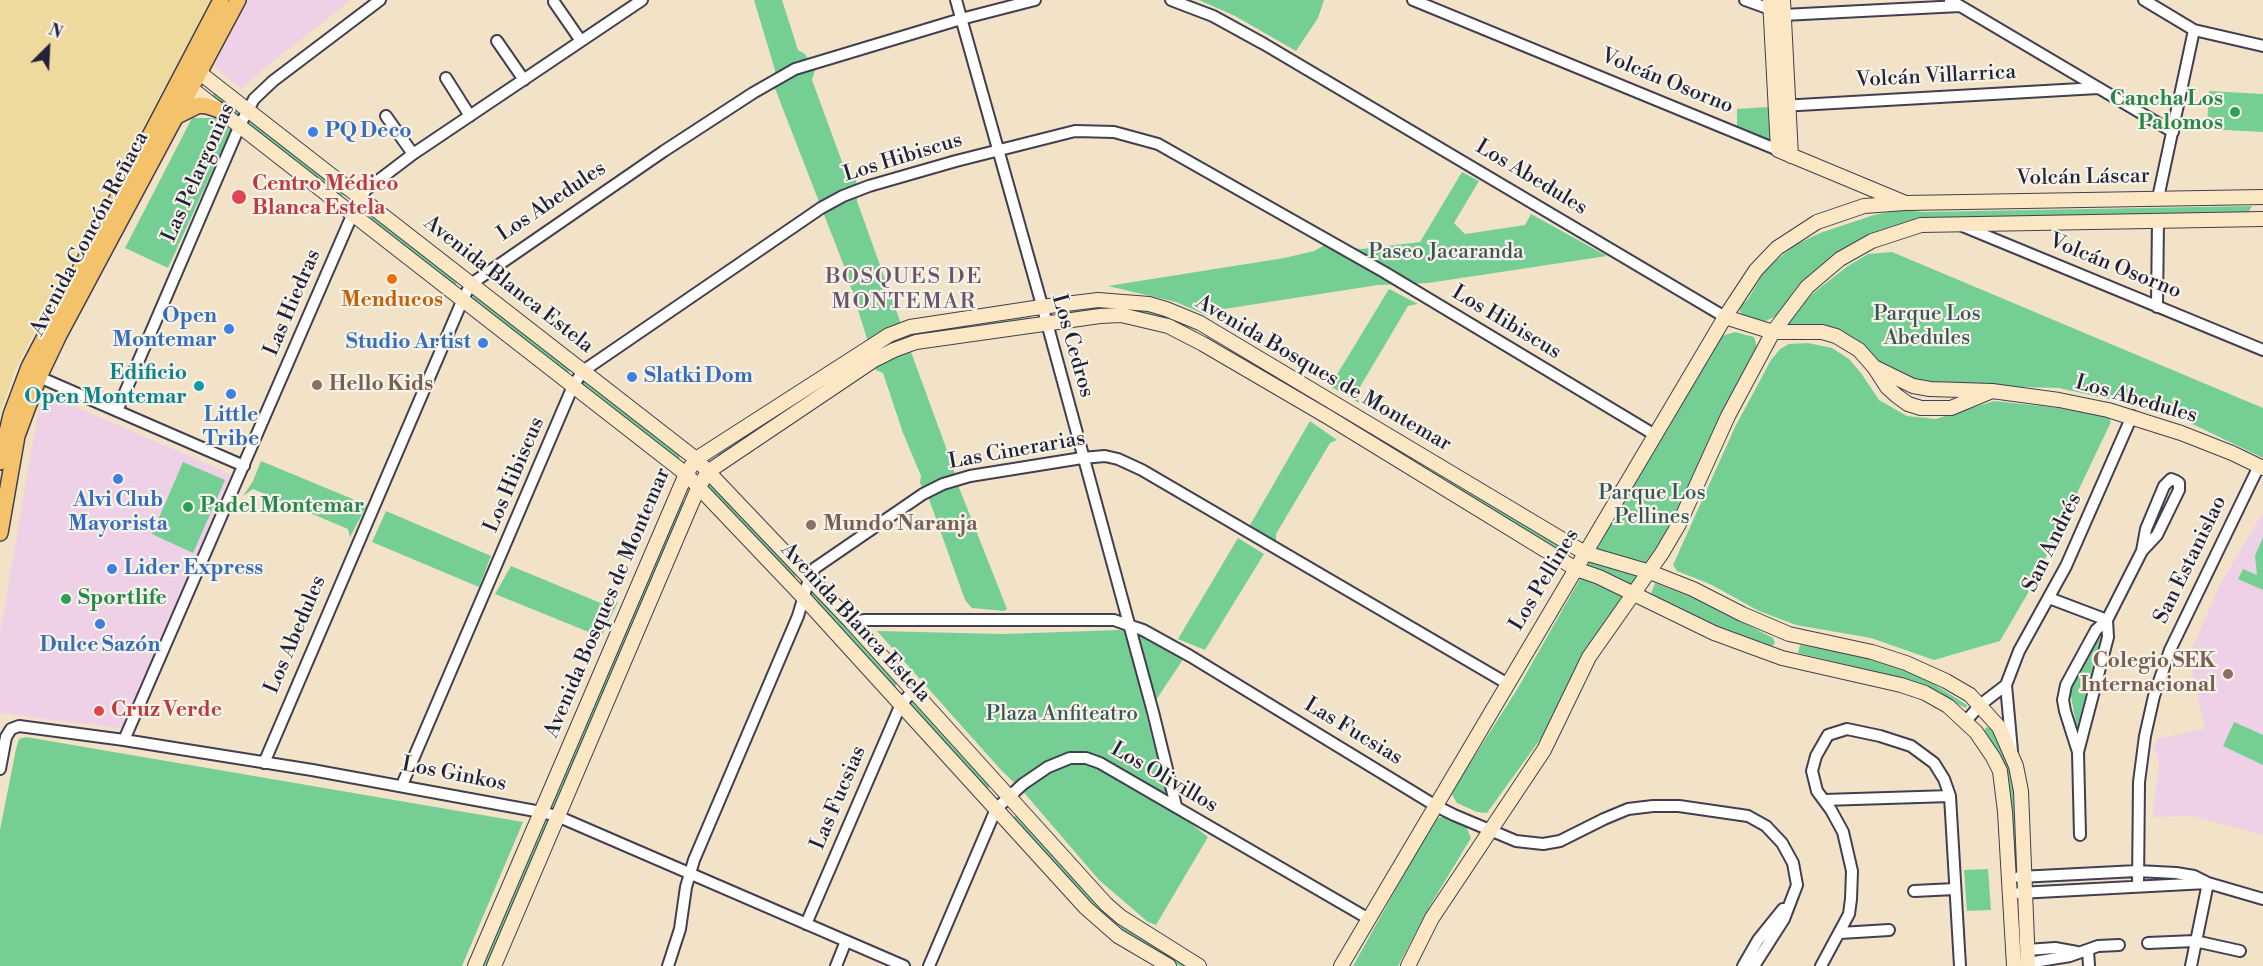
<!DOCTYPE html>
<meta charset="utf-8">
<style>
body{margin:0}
#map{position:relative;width:2263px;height:966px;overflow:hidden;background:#f2e3c8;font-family:"Libre Bodoni",serif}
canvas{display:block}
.north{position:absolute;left:18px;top:18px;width:60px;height:60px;-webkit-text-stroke:4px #f7f3e8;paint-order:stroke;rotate:24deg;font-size:16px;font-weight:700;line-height:24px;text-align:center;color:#22223b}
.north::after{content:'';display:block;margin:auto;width:21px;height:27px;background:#22223b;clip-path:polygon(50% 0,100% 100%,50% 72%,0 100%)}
</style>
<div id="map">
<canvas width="2263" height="966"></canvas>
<div class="north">N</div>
</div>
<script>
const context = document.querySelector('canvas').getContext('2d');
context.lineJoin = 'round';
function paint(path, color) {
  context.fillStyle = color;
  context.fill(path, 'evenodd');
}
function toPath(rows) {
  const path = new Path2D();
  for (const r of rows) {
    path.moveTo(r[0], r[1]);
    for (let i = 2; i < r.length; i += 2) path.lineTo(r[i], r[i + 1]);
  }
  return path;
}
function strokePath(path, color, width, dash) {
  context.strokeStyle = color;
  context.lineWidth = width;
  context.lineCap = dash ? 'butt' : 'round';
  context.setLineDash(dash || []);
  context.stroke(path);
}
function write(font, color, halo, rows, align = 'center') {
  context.font = font + ' "Libre Bodoni",serif';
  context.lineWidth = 4.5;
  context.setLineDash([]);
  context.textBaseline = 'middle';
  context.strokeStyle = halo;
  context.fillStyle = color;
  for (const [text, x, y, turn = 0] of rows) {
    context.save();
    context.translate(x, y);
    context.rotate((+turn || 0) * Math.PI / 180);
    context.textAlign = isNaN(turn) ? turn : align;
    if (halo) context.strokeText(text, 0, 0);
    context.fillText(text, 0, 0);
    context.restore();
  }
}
paint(toPath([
 [248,0,351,0,262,70,241,89,214,66],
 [50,396,231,474,124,729,0,713,0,633,39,407],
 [2263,512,2263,835,2193,816,2153,817,2159,762,2154,748,2156,739,2205,729,2189,655,2221,583]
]), '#eed0e7');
paint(toPath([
 [754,0,782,0,798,50,805,54,815,70,812,80,848,178,856,179,857,201,905,335,1030,317,1031,322,907,341,952,464,958,485,1007,609,1004,611,972,608,965,600,929,499,920,483,921,476,903,433,883,373,876,370,872,356,810,393,719,457,714,453,871,351,844,266,774,86,775,70],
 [1199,0,1324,0,1318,18,1296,51,1235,16],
 [2209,91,2263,94,2263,132,2207,129],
 [214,93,344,192,341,198,211,98],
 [1768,107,1770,140,1737,126,1737,109],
 [192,118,218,118,231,130,168,268,125,248],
 [1462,172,1479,181,1454,223,1465,234,1525,225,1531,214,1607,256,1428,283,1378,285,1211,311,1210,317,1176,302,1108,286,1284,258,1314,251,1323,246,1362,249,1420,242],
 [363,206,458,279,455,286,359,212],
 [2252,206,2248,213,1913,221,1889,227,1861,240,1831,257,1794,291,1776,316,1766,321,1742,317,1739,308,1748,299,1763,274,1773,263,1795,245,1820,233,1874,215,1904,209,1922,212],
 [1892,252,2263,408,2263,458,2184,420,2140,406,2059,388,1933,385,1887,371,1862,347,1781,328,1813,293,1848,266,1868,254],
 [1389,289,1418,304,1408,306,1357,392,1359,403,1330,386],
 [476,293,571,367,568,374,471,299],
 [1103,306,1147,309,1173,318,1570,552,1568,557,1175,324,1140,312,1105,311,1059,316,1056,312],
 [1735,332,1754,337,1758,351,1673,524,1591,641,1549,727,1487,813,1477,812,1457,803,1451,793,1518,688,1656,445,1722,336],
 [1808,343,1832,348,1849,359,1861,373,1879,400,1907,416,1936,419,1994,401,2086,411,2108,417,2111,422,2058,533,2028,593,2000,641,1934,660,1871,638,1796,625,1759,611,1710,584,1677,571,1673,565,1735,427,1771,360,1780,349,1789,344],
 [585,378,682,454,678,460,581,384],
 [1310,421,1337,440,1330,443,1276,534,1276,541,1250,525],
 [261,461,367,505,350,537,348,529,253,489,243,496,253,481],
 [183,462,225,480,193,553,152,534],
 [713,483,796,572,795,579,707,486],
 [680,502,686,502,488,966,482,966],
 [386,511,491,556,479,587,372,542],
 [2263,537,2263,590,2238,579,2243,569,2257,575,2255,556],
 [1238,538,1264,554,1205,650,1178,639],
 [511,566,608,606,618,602,601,637,495,594],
 [1655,583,1704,602,1773,638,1775,643,1770,648,1697,619,1650,596],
 [812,589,899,680,894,688,808,595],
 [1119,630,1147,633,1184,658,1146,715,1171,808,1208,837,1156,925,1148,922,1099,880,1021,789,1001,770,877,631,1003,634],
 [2101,635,2077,728,2070,691],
 [1800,645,1866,656,1900,667,1926,679,1967,705,1966,708,1903,678,1798,653],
 [916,698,993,783,985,791,907,705],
 [2234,722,2263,735,2263,765,2223,746],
 [1987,727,1993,728,2013,776,2019,862,2017,864,2013,862,2006,768,1993,744,1983,731],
 [26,737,523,822,462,966,0,966,0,830,16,749,19,739],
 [1019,813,1103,908,1195,966,1180,966,1118,929,1094,909,1013,818],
 [1448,815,1465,824,1471,838,1431,904,1398,966,1353,966,1435,819],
 [1988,869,1991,910,1967,911,1964,870]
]), '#75cf95');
paint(toPath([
 [0,0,211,0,16,367,0,414]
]), '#eeda9e');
const street = toPath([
 [956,0,1047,323,1153,712,1176,806],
 [1171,0,1213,16,1264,44,1725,317],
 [1413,0,1778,150],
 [1745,0,1770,9],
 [1950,0,2173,132],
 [2144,0,2194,30,2263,46],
 [554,2,581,41],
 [1783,15,1960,6],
 [497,41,524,80],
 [446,78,470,116],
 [1781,106,2098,88],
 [386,116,413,154],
 [2158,198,2194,30],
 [1960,225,2263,350],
 [2157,307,2158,220],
 [39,377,244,466],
 [117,411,240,125,254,99,273,81,380,0],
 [2049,598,2107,620,2108,637,2078,752,2080,835],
 [851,622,865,620,1114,620,1128,625,1143,630,1190,656,1436,806,1454,815,1516,841,1543,844,1560,841,1604,819,1628,809,1653,806,1679,806,1748,816,1766,826,1782,843,1793,863,1797,885,1784,919,1754,966],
 [2006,685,2012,751],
 [1966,721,1980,705,2006,685,2019,651,2066,566,2132,416],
 [124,740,360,197,367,189,413,154,642,0],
 [2078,752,2065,711,2063,700,2066,685,2096,630,2107,620,2142,551,2157,535,2179,490,2179,483,2176,481,2171,479,2164,486,2146,529,2142,551],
 [264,763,463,299,471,284,664,151,753,93,795,69,961,19,1035,0],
 [0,769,6,737,11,729,19,726,124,740,312,770,541,812,557,816,904,966],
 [402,785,573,386,583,371,821,208,843,196,869,186,956,161,1075,131,1114,132,1158,144,1384,272,1655,435],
 [1824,800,1950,796],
 [2019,877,2137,871,2176,873,2194,876,2208,883,2263,899],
 [2138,886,2139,782,2145,736,2154,696,2170,650,2259,466],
 [1914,891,1955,889],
 [2019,893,2207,883],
 [806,924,901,704,914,690],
 [1840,933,1889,930],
 [2148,943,2195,941,2240,951],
 [2027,950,2055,948,2077,952],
 [2088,950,2089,966],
 [2028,963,2070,956,2098,946,2119,945],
 [668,966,680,929,686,887,694,860,798,616,809,579,815,568,923,494,943,484,970,476,1082,458,1105,456,1118,459,1142,470,1508,684],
 [836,966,846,941],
 [929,966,996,809,1023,784,1048,767,1070,758,1086,758,1100,763,1369,919],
 [1743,966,1758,940,1783,909],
 [1821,966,1849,914,1851,899,1852,871,1843,832,1831,810,1817,791,1812,771,1816,756,1828,735,1847,729,1880,736,1911,746,1934,763,1944,779,1950,796,1960,966],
 [2191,966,2208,883]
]);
const secondary = toPath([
 [1770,0,1778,150,1903,202],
 [1783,0,1791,156],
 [189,73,200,73,696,459,851,622,1106,904,1121,917,1199,966],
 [186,79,192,89,686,474,803,597,1086,908,1118,936,1169,966],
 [1725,317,1773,332,1822,332,1836,336,1859,350,1874,367,1887,387,1897,396,1908,404,1921,408,1951,408,1992,391],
 [1874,367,1913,386,1930,389,1992,391,2059,400,2108,410,2181,433,2232,453,2263,468],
 [475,966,686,474,696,459,889,335,910,327,1041,307,1098,300,1149,304,1166,309,1200,323,1585,553,1650,572,1693,589,1742,614,1789,634,1872,652,1906,663,1946,681,1970,695,1999,727,2016,766,2021,791,2028,966],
 [494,966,699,486,709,471,874,360,894,350,916,342,1100,316,1121,315,1168,326,1203,344,1328,417,1576,569,1599,577,1714,633,1782,658,1901,685,1925,693,1948,706,1976,732,1993,757,2000,771,2005,812,2014,966],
 [1341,966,1725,317,1756,270,1777,248,1817,222,1864,206,1905,203,2263,197],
 [1408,966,1432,918,1544,750,1589,657,1662,553,1679,524,1728,416,1773,332,1807,287,1840,259,1872,241,1921,225,2263,219]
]);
const primary = toPath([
 [177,116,199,105,207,106,222,111],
 [0,462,11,415,29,367,221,0],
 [0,533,17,436,39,377,59,335,238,0]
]);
strokePath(street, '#413f50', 14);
strokePath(secondary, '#413f50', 16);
strokePath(primary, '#413f50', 18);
strokePath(street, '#fff', 10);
strokePath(secondary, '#fbe7c3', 14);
strokePath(primary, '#f4c26a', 15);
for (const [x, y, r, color] of [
 [2235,112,6,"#2e9e5b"],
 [313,132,6,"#3f7fe0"],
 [239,197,8,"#e0444e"],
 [392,279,6,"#e8710a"],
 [229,329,6,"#3f7fe0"],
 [483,343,6,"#3f7fe0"],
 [632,377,6,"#3f7fe0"],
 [317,385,6,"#8d6e63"],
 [199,386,6,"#0f9aa8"],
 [231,394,6,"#3f7fe0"],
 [118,479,6,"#3f7fe0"],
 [188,507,6,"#2e9e5b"],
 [811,525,6,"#8d6e63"],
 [112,569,6,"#3f7fe0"],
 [66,599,6,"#2e9e5b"],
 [100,624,6,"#3f7fe0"],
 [2228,674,6,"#8d6e63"],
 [99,711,6,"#e0444e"]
]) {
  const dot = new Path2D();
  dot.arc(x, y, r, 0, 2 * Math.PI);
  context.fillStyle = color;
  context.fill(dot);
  strokePath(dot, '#f7f3e8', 2);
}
write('21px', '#22223b', '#f7f3e8', [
 ["Volcán Villarrica",1936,77,-3],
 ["Volcán Osorno",1667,82,22],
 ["Los Hibiscus",903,158,-17],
 ["Las Pelargonias",199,173,-66],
 ["Los Abedules",1531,178,31],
 ["Volcán Láscar",2083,178,-1],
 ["Los Abedules",552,202,-34],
 ["Avenida Concón Reñaca",90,234,-62],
 ["Volcán Osorno",2115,267,22],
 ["Avenida Blanca Estela",508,285,38],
 ["Las Hiedras",293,303,-67],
 ["Los Hibiscus",1506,323,31],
 ["Los Cedros",1072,346,74],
 ["Avenida Bosques de Montemar",1323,374,30],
 ["Los Abedules",2136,400,16],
 ["Las Cinerarias",1017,451,-10],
 ["Los Hibiscus",515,475,-67],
 ["San Andrés",2053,543,-64],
 ["San Estanislao",2191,560,-64],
 ["Los Pellines",1545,580,-59],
 ["Avenida Bosques de Montemar",608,603,-67],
 ["Avenida Blanca Estela",855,623,47],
 ["Los Abedules",296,635,-67],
 ["Las Fucsias",1353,732,31],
 ["Los Ginkos",454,775,11],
 ["Los Olivillos",1164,778,30],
 ["Las Fucsias",839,798,-67]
]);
write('bold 21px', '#27864d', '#f7f3e8', [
 ["Cancha Los",2223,100,"right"],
 ["Palomos",2223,124,"right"],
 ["Padel Montemar",200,507],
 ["Sportlife",78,599]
], 'left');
write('bold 21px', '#366cbe', '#f7f3e8', [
 ["PQ Deco",325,132],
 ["Open",217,317,"right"],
 ["Montemar",217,341,"right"],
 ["Studio Artist",471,343,"right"],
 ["Slatki Dom",644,377],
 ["Little",231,416,"center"],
 ["Tribe",231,440,"center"],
 ["Alvi Club",118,501,"center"],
 ["Mayorista",118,525,"center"],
 ["Lider Express",124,569],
 ["Dulce Sazón",100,646,"center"]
], 'left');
write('bold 21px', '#be3a42', '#f7f3e8', [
 ["Centro Médico",252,185],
 ["Blanca Estela",252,209],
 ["Cruz Verde",111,711]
], 'left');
write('21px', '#3b5656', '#f7f3e8', [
 ["Paseo Jacaranda",1446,253],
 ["Parque Los",1927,315],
 ["Abedules",1927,339],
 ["Parque Los",1652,494],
 ["Pellines",1652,518],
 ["Plaza Anfiteatro",1062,715]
]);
write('bold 21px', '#c56008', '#f7f3e8', [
 ["Menducos",392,301]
]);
write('bold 21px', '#0d838f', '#f7f3e8', [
 ["Edificio",187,374],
 ["Open Montemar",187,398]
], 'right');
write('bold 21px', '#785e54', '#f7f3e8', [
 ["Hello Kids",329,385],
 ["Mundo Naranja",823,525],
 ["Colegio SEK",2216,662,"right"],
 ["Internacional",2216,686,"right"]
], 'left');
context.letterSpacing = '1.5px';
write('22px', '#68536a', '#f7f3e8', [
 ["BOSQUES DE",904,278],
 ["MONTEMAR",904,303]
]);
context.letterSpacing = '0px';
</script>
